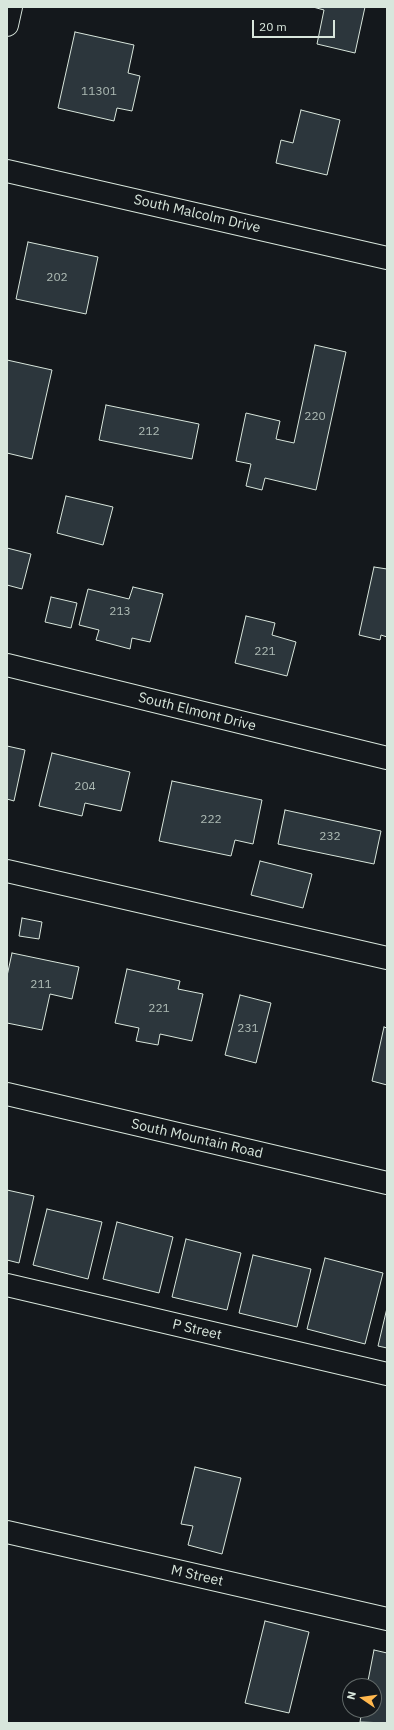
<!DOCTYPE html>
<style>
body{margin:0}
#map{position:relative;width:394px;height:1730px;overflow:hidden;background:#14181c;font-family:"IBM Plex Sans",sans-serif}
canvas{display:block}
.frame{position:absolute;inset:0;border:8px solid #d8e6dc;pointer-events:none}
.north{position:absolute;left:342px;top:1678px;width:40px;height:40px;box-sizing:border-box;background:#14181c;border:1px solid #626a69;border-radius:50%;rotate:283deg;font-size:11px;font-weight:700;line-height:16px;text-align:center;color:#d8e6dc}
.north::after{content:'';display:block;margin:auto;width:14px;height:18px;background:#ffb74d;clip-path:polygon(50% 0,100% 100%,50% 72%,0 100%)}
.scale{position:absolute;left:252px;top:20px;width:83px;height:18px;box-sizing:border-box;border:2px solid #d8e6dc;border-top:0;padding-left:5px;font-size:12px;line-height:14px;white-space:nowrap;color:#d8e6dc;-webkit-text-stroke:3px #14181c;paint-order:stroke}
</style>
<div id="map">
<canvas width="394" height="1730"></canvas>
<div class="frame"></div>
<div class="north">N</div>
<div class="scale">20 m</div>
</div>
<script>
const context = document.querySelector('canvas').getContext('2d');
context.lineJoin = 'round';
function paint(path, color) {
  context.fillStyle = color;
  context.fill(path, 'evenodd');
}
function toPath(rows) {
  const path = new Path2D();
  for (const r of rows) {
    path.moveTo(r[0], r[1]);
    for (let i = 2; i < r.length; i += 2) path.lineTo(r[i], r[i + 1]);
  }
  return path;
}
function strokePath(path, color, width, dash) {
  context.strokeStyle = color;
  context.lineWidth = width;
  context.lineCap = dash ? 'butt' : 'round';
  context.setLineDash(dash || []);
  context.stroke(path);
}
function write(font, color, halo, rows, align = 'center') {
  context.font = font + ' "IBM Plex Sans",sans-serif';
  context.lineWidth = 3;
  context.setLineDash([]);
  context.textBaseline = 'middle';
  context.strokeStyle = halo;
  context.fillStyle = color;
  for (const [text, x, y, turn = 0] of rows) {
    context.save();
    context.translate(x, y);
    context.rotate((+turn || 0) * Math.PI / 180);
    context.textAlign = isNaN(turn) ? turn : align;
    if (halo) context.strokeText(text, 0, 0);
    context.fillText(text, 0, 0);
    context.restore();
  }
}
const building = toPath([
 [313,7,365,7,355,53,317,44,324,10,313,7],
 [75,32,134,45,128,73,140,76,132,111,117,108,114,121,58,108,75,32],
 [301,110,340,120,327,175,276,163,281,140,293,143,301,110],
 [28,242,98,257,86,314,16,299,28,242],
 [315,345,346,352,316,490,265,478,262,490,246,486,251,464,236,461,246,413,280,421,276,439,294,443,315,345],
 [7,360,52,370,32,459,7,453,7,360],
 [106,405,199,424,192,459,99,440,106,405],
 [66,496,113,507,103,545,57,533,66,496],
 [7,548,31,554,22,589,7,585,7,548],
 [374,567,387,569,387,637,381,635,380,640,359,635,374,567],
 [133,587,163,594,150,642,132,638,130,649,96,640,99,630,79,625,88,589,129,599,133,587],
 [51,597,77,603,71,628,45,622,51,597],
 [246,616,275,623,272,635,296,642,287,676,235,663,246,616],
 [7,746,25,750,14,801,7,799,7,746],
 [52,753,130,772,121,811,85,803,82,816,39,806,52,753],
 [172,781,262,800,253,844,235,840,231,856,159,841,172,781],
 [285,810,381,831,374,864,278,844,285,810],
 [260,861,312,874,303,908,251,895,260,861],
 [22,918,42,922,39,939,19,936,22,918],
 [12,953,79,967,72,999,50,994,42,1030,7,1023,7,976,12,953],
 [127,969,180,981,178,989,203,994,192,1041,160,1034,158,1045,136,1041,139,1028,115,1023,127,969],
 [240,995,271,1003,256,1063,225,1055,240,995],
 [384,1027,387,1028,387,1085,372,1081,384,1027],
 [7,1190,34,1196,19,1263,7,1260,7,1190],
 [47,1209,102,1222,88,1279,33,1265,47,1209],
 [117,1222,173,1237,159,1293,103,1279,117,1222],
 [186,1239,241,1253,227,1310,172,1297,186,1239],
 [253,1255,311,1269,297,1327,239,1313,253,1255],
 [325,1258,383,1273,365,1344,307,1329,325,1258],
 [387,1308,387,1348,378,1346,387,1308],
 [195,1467,241,1478,222,1554,188,1545,193,1526,181,1524,195,1467],
 [265,1621,309,1632,289,1713,245,1703,265,1621],
 [374,1650,387,1653,387,1723,360,1722,362,1710,374,1710,374,1686,367,1686,374,1650]
]);
paint(building, '#2c363c');
strokePath(building, '#d8e6dc', 1);
const minor = toPath([
 [7,25,11,7],
 [7,171,387,258],
 [7,665,387,758],
 [7,871,387,958],
 [7,1094,387,1183],
 [7,1285,387,1374],
 [7,1532,387,1619]
]);
strokePath(minor, '#d8e6dc', 24);
strokePath(minor, '#14181c', 22);
write('12px', '#adbab4', null, [
 ["11301",99,92],
 ["202",57,278],
 ["220",315,417],
 ["212",149,432],
 ["213",120,612],
 ["221",265,652],
 ["204",85,787],
 ["222",211,820],
 ["232",330,837],
 ["211",41,985],
 ["221",159,1009],
 ["231",248,1029]
]);
write('14px', '#d8e6dc', '#14181c', [
 ["South Malcolm Drive",197,214,13],
 ["South Elmont Drive",197,712,14],
 ["South Mountain Road",197,1139,13],
 ["P Street",197,1330,13],
 ["M Street",197,1576,13]
]);
</script>
